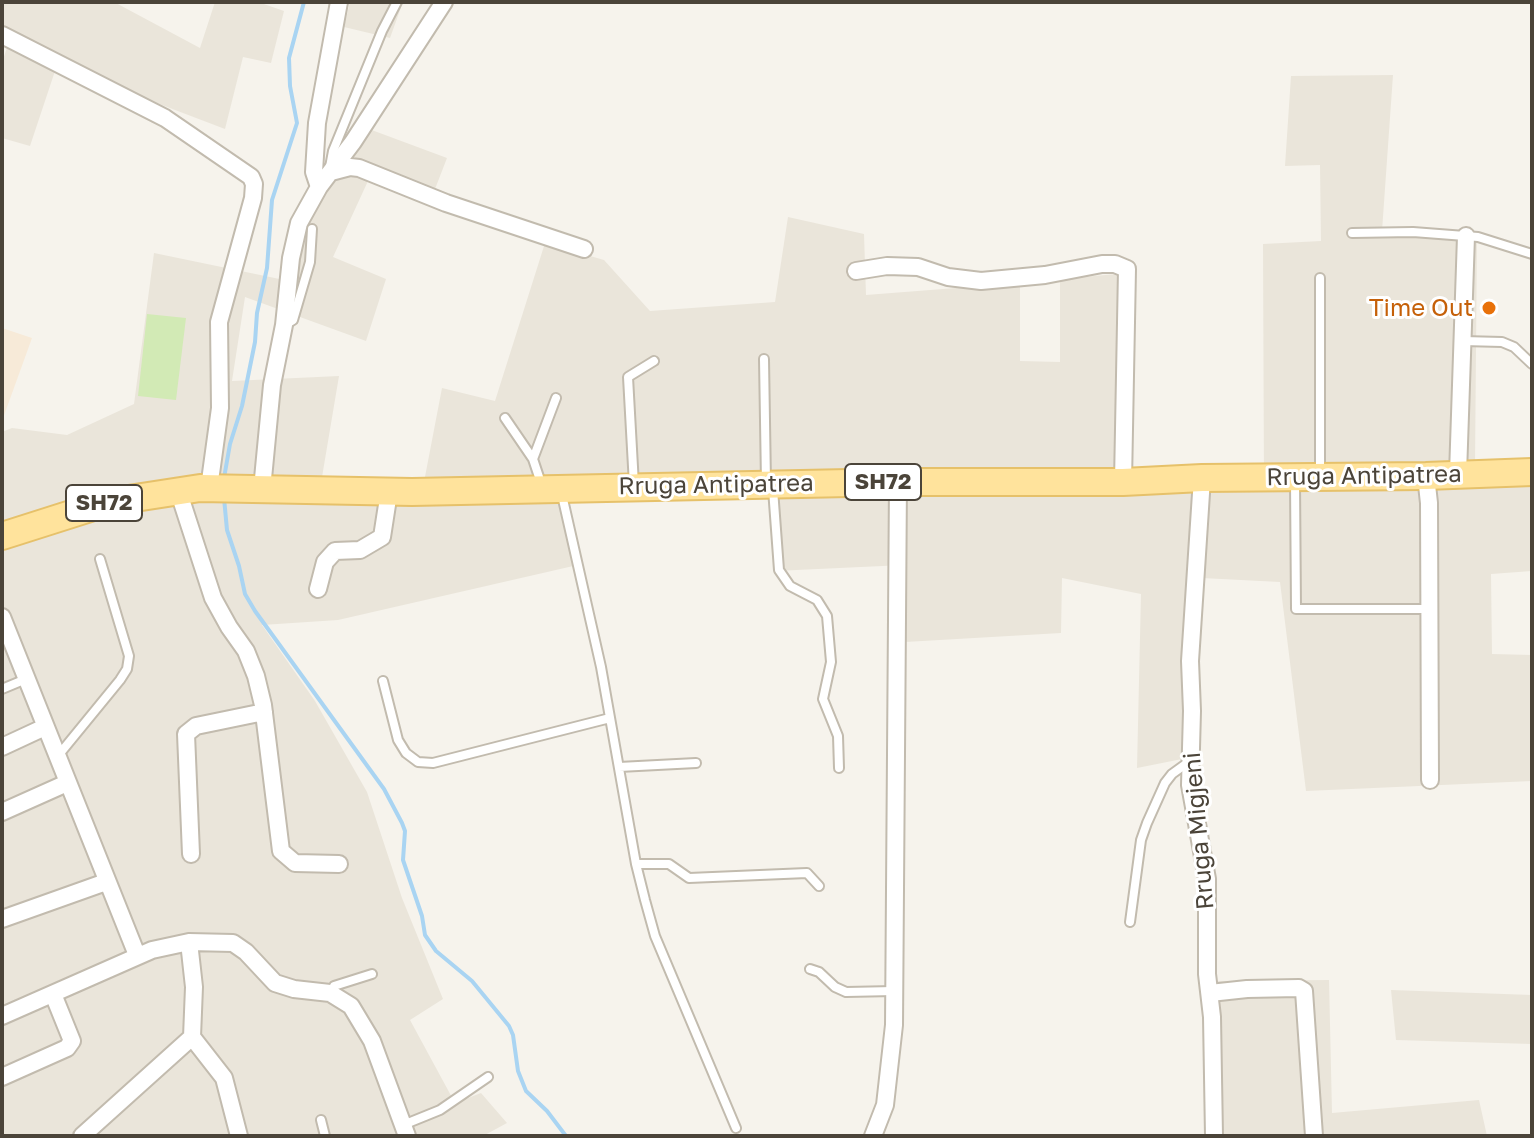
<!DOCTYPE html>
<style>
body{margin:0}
#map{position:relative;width:1534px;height:1138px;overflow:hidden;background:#f6f3ec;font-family:"Golos Text",sans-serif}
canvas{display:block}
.frame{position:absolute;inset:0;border:4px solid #4b4439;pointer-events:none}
</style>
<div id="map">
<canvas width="1534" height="1138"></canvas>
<div class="frame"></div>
</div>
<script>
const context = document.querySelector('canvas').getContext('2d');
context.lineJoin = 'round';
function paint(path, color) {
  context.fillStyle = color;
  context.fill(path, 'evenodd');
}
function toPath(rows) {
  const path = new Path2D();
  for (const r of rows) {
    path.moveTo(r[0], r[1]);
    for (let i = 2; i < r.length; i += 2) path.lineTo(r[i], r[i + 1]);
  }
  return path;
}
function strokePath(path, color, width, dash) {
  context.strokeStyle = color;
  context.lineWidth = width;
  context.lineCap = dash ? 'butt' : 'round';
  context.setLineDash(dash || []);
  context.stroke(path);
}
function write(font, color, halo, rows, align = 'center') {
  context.font = font + ' "Golos Text",sans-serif';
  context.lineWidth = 6;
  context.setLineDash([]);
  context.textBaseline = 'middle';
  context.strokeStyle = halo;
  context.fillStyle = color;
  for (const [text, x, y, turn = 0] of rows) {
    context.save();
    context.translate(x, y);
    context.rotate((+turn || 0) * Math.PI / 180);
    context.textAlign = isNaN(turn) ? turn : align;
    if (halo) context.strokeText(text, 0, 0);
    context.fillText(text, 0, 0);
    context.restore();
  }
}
paint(toPath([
 [2,2,114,2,200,48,215,2,258,2,284,11,271,63,243,57,225,129,57,65,30,146,2,138,2,62,8,45,2,43],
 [350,2,403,2,390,38,344,27],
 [1393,75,1382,231,1477,239,1475,464,1532,465,1532,571,1491,574,1492,654,1532,655,1532,781,1306,791,1280,582,1202,578,1197,756,1137,768,1141,594,1062,578,1061,633,905,642,904,565,775,571,780,478,565,480,582,564,338,620,262,625,315,701,367,792,402,898,443,999,410,1020,455,1103,481,1093,507,1123,483,1136,2,1136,2,432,12,428,67,435,134,404,154,253,294,282,309,212,369,129,447,158,430,202,368,181,333,257,386,279,366,341,245,297,232,381,339,376,321,483,424,482,442,388,495,401,545,243,604,260,650,311,775,302,788,217,864,234,866,295,1020,283,1020,361,1060,362,1060,279,1117,274,1131,493,1264,487,1263,244,1321,241,1320,165,1285,166,1291,76],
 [1329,980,1332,1113,1479,1100,1487,1136,1218,1136,1212,981],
 [1391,990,1532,995,1532,1044,1396,1040]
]), '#eae5da');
paint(toPath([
 [2,328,32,338,2,421]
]), '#f7ead8');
paint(toPath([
 [147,314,186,318,176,400,138,396]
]), '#d2eab5');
strokePath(toPath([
 [224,478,230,444,242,406,255,342,257,313,267,268,272,200,297,123,290,86,289,58,304,2],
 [224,498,227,530,239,566,245,594,255,611,384,789,402,823,405,831,403,860,422,916,425,935,436,951,472,981,509,1026,513,1035,518,1071,526,1091,547,1111,566,1136]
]), '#a9d4f2', 4);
const lane = toPath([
 [330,167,333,151,382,31,397,2],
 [1352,233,1413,232,1478,237,1532,254],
 [1320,278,1320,472],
 [285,325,293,320,310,262,312,229],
 [1463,341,1502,342,1514,347,1532,364],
 [764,359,766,483],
 [505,418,533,459,541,483],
 [533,459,556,398],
 [1295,482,1296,609,1430,609],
 [634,485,628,377,654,361],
 [773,489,779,570,790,586,817,600,827,616,831,662,823,699,838,736,839,768],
 [562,495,601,667,636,864,645,900,655,936,736,1128],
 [383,681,398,740,406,753,418,762,433,763,610,718],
 [2,689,26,679],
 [57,757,120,680,127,669,129,656,100,559],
 [619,767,696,763],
 [636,864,669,864,689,878,807,873,819,886],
 [1130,922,1141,840,1147,823,1165,783,1172,774,1190,761],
 [810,969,819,972,835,987,846,992,894,991],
 [331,993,334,986,372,974],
 [321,1120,325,1136],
 [403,1125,440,1110,488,1077]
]);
const street = toPath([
 [2,35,165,118,251,177,254,184,253,198,219,322,220,408,209,488],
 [331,172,350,167,359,168,446,203,584,249],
 [319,187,314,172,317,123,339,2],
 [856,271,887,266,918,267,948,277,981,281,1045,275,1102,264,1115,264,1127,269,1123,482],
 [1458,474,1466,236],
 [1426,476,1429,503,1430,780],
 [1202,478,1190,661,1192,711,1190,785,1207,879,1207,974,1212,1017,1214,1136],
 [262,489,272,385,284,325,291,258,299,223,319,187,353,142,444,2],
 [178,490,213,598,229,627,246,651,256,676,263,705,281,851,295,863,339,864],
 [318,589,325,562,335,551,360,550,382,537,389,492],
 [2,617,137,955],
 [2,747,45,727],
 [2,812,67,783],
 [191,854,186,734,196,726,264,712],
 [2,919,106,882],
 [1210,993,1247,989,1299,988,1304,991,1314,1136],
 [2,1016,152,950,189,942,233,943,246,952,275,983,294,989,330,993,351,1006,372,1041,407,1136],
 [192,1037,224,1078,239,1136],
 [2,1077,67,1048,72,1041,53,994],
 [82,1136,192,1037,194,987,189,942],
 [873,1136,885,1105,894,1025,898,482]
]);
const primary = toPath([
 [2,536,109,502,200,488,412,492,898,482,1123,482,1202,478,1426,476,1532,472]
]);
strokePath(lane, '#c2bbae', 12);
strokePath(street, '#c2bbae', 20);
strokePath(primary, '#e6c16a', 30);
strokePath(lane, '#fff', 8);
strokePath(street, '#fff', 16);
strokePath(primary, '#ffe39c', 26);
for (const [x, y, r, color] of [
 [1489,308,8,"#e8710a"]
]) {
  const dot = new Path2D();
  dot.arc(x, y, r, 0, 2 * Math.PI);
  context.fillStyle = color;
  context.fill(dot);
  strokePath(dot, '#fff', 3);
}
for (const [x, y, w] of [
 [883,482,76],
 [104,503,76]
]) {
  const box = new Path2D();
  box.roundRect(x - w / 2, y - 18, w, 36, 6);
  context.fillStyle = '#fff';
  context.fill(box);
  strokePath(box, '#4b4439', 2);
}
write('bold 22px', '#4b4439', null, [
 ["SH72",883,482],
 ["SH72",104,503]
]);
write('24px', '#c56008', '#fff', [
 ["Time Out",1473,308]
], 'right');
write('24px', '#4b4439', '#fff', [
 ["Rruga Antipatrea",1364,476,-1],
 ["Rruga Antipatrea",716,485,-1],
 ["Rruga Migjeni",1199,831,-95]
]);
</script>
